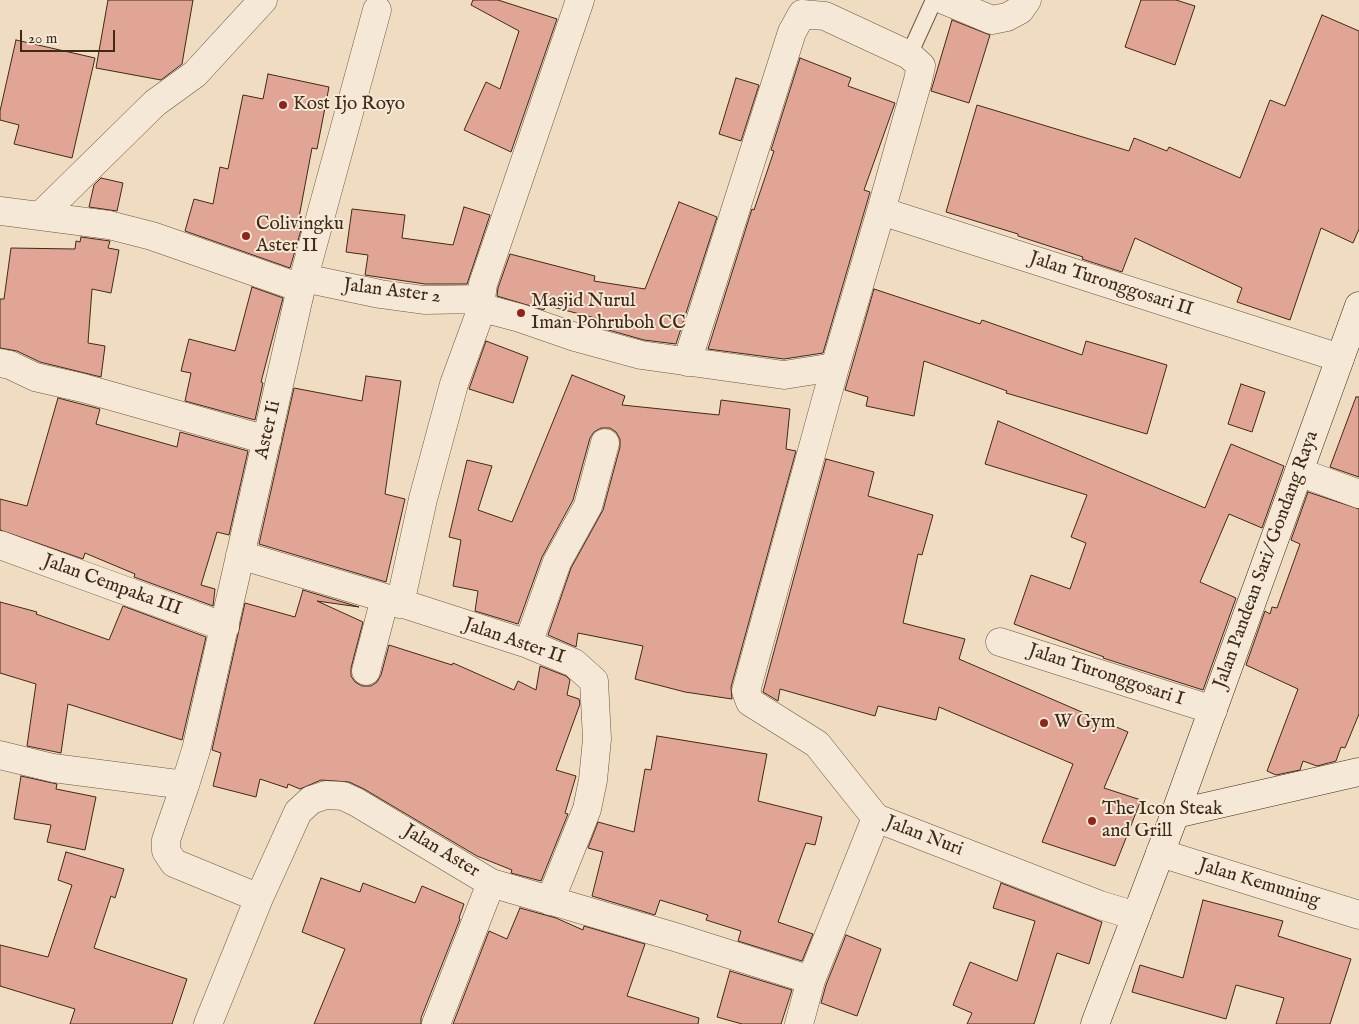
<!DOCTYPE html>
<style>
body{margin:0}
#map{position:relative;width:1359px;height:1024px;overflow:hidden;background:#f0dcc1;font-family:"IM FELL English",serif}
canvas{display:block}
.scale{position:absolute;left:20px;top:30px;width:95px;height:22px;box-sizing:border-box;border:2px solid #3f2a16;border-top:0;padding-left:6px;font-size:15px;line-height:18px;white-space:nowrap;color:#3f2a16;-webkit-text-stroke:4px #f5e8d7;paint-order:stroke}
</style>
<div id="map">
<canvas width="1359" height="1024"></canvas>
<div class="scale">20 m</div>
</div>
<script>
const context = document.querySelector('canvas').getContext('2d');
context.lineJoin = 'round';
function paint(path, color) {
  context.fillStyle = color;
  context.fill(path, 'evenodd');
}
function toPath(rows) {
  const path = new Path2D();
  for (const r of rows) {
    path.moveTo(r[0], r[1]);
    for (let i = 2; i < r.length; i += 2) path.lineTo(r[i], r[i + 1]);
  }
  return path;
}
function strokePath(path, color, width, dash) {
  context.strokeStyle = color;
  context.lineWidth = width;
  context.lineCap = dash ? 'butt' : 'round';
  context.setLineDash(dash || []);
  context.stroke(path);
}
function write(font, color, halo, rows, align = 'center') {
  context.font = font + ' "IM FELL English",serif';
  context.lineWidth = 4;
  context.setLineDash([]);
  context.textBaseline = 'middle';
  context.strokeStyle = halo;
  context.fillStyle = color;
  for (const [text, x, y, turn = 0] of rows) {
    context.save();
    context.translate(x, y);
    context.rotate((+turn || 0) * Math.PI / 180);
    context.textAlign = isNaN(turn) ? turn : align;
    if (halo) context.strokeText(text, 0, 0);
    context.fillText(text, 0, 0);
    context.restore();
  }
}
const building = toPath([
 [108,0,193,0,182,64,161,80,96,68,108,0],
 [473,0,498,0,557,19,511,152,464,130,486,82,500,89,519,31,471,5,473,0],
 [1141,0,1176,0,1195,6,1175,65,1125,47,1141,0],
 [1322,15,1359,31,1359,229,1353,243,1321,228,1290,320,1237,302,1242,288,1135,238,1122,272,1082,259,1083,257,1018,236,1018,234,946,212,977,105,1129,151,1134,138,1167,151,1169,147,1240,178,1270,100,1285,106,1322,15],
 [952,20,990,35,969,103,931,91,952,20],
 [16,40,95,58,72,158,14,144,19,125,0,120,0,111,16,40],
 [800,58,851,78,848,86,895,103,864,190,870,192,823,353,784,359,708,349,752,209,754,210,774,151,771,150,800,58],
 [268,74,329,87,317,149,312,148,297,228,301,230,290,268,185,231,194,199,213,204,220,167,228,169,243,95,263,99,268,74],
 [736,78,759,85,741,141,719,134,736,78],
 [101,178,123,183,117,211,89,207,94,185,101,178],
 [679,202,717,217,676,344,644,340,598,327,599,319,545,305,544,310,497,296,498,288,510,254,595,276,594,281,645,289,679,202],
 [464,207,490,215,467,284,425,284,365,275,368,255,346,252,352,209,405,215,402,238,453,245,464,207],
 [81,237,110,241,108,248,119,250,111,293,92,289,88,343,105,346,101,377,40,362,17,351,0,348,0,299,4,299,11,248,75,249,76,241,80,242,81,237],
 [252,287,283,298,261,382,263,383,255,420,185,401,191,373,181,371,189,339,235,351,252,287],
 [874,289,980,324,982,320,1082,355,1086,341,1167,365,1147,434,1006,393,1007,391,924,361,914,416,866,406,868,397,845,390,874,289],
 [486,341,528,357,513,403,469,389,486,341],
 [572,375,625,396,622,405,719,415,721,400,790,409,786,449,796,451,731,687,732,699,685,692,635,679,643,646,578,633,576,647,548,635,571,568,603,510,620,447,620,439,616,432,610,428,601,428,594,432,590,438,573,500,542,557,518,624,475,611,478,591,453,586,461,540,449,537,467,460,492,466,478,510,512,522,572,375],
 [366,376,401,381,385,494,405,499,386,582,259,544,294,388,362,401,366,376],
 [1241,384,1265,392,1252,432,1228,424,1241,384],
 [1356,397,1359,397,1359,477,1330,467,1356,397],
 [58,398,100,409,96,424,177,447,180,432,248,451,229,535,217,532,201,585,215,589,213,606,134,577,135,574,85,553,83,559,0,530,0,499,27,506,58,398],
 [998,421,1205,508,1231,444,1284,466,1262,528,1229,514,1200,582,1236,598,1203,690,1103,658,1104,657,1014,624,1031,575,1070,589,1086,543,1071,537,1087,495,985,464,998,421],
 [826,459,874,472,868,496,933,515,922,555,918,554,903,623,965,639,959,659,1128,732,1104,788,1141,800,1115,866,1042,842,1073,764,939,707,936,720,878,706,875,716,780,689,778,701,763,692,826,459],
 [1308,492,1359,509,1359,714,1345,748,1341,747,1336,761,1317,766,1303,761,1300,770,1276,775,1267,771,1298,689,1246,665,1265,611,1270,614,1272,607,1277,608,1300,544,1291,540,1308,492],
 [303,590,359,607,317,601,363,622,351,668,351,676,355,682,362,686,371,686,377,682,381,675,389,645,452,665,453,663,514,690,518,681,536,690,540,666,566,676,570,680,567,695,579,699,580,704,556,770,576,776,565,813,568,814,541,881,511,873,512,870,477,856,364,789,349,782,321,780,300,789,288,784,287,788,260,779,256,797,213,786,221,753,212,750,245,603,295,617,303,590],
 [0,602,37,612,36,614,109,640,123,606,206,637,182,740,68,704,61,753,27,746,36,684,0,673,0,602],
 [657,736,767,754,758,801,822,817,815,845,806,843,778,922,813,934,802,961,738,941,741,931,706,920,708,915,660,900,655,915,592,896,603,852,588,848,598,822,634,832,645,769,651,770,657,736],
 [21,776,57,784,56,789,96,797,85,850,47,842,51,825,14,819,21,776],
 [66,852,124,869,115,898,111,896,94,948,187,979,172,1024,70,1024,75,1009,0,986,0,945,48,957,72,885,58,880,66,852],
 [321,878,360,892,363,883,415,903,422,886,464,904,459,918,460,919,421,1018,421,1024,314,1024,345,949,302,932,321,878],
 [1001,883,1102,922,1089,964,1057,953,1034,1024,967,1024,972,1013,953,1005,970,962,1017,981,1035,921,993,908,1001,883],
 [1203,900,1283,921,1278,936,1351,959,1330,1024,1276,1024,1284,998,1236,985,1226,1019,1132,992,1140,965,1183,978,1203,900],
 [520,908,556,918,583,930,584,926,645,944,627,996,699,1018,698,1024,453,1024,489,931,507,939,520,908],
 [846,935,881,949,857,1016,821,1003,826,985,846,935],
 [730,971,792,990,781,1024,742,1024,717,1017,730,971]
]);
paint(building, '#e1a595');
strokePath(building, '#3f2a16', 1);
const lane = toPath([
 [909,55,934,0]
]);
const street = toPath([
 [580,0,483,284,481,299,483,305,490,310,520,318,575,337,641,355,784,375,835,367],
 [944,0,992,20,1007,17,1020,10,1027,0],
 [0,211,109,225,152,236,301,288],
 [881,211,1340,358],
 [40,216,155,103,195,74,263,0],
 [304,278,380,294,424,300,481,299],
 [687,362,792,32,802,14,825,16,909,55,921,66,918,80,881,211,835,367,746,691,750,702,817,744,876,818,1100,905,1136,916],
 [0,363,10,365,35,377,83,388,267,440],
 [1299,472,1359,494],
 [0,545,225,627],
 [240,555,385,598,528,644,574,663,594,681,597,739,593,780,587,809,550,901],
 [400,604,423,499,454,384,483,305],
 [1000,642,1213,710],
 [528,644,557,562,588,506,605,443],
 [366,671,385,598],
 [0,755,53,768,185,785],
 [1160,853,1359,915],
 [259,898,174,863,166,851,166,840,185,785,196,750,301,288,377,10],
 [208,1024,259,898,298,812,311,800,326,795,343,796,356,802,491,883,675,937,811,980],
 [436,1024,491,883],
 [799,1024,811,980,876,818]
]);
const secondary = toPath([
 [1175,814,1359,772],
 [1095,1024,1175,814,1359,306]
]);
strokePath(lane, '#6b5641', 18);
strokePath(street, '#6b5641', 29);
strokePath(secondary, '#3f2a16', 29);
strokePath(lane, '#f5e8d7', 16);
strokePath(street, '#f5e8d7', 28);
strokePath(secondary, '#f5e8d7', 28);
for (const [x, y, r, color] of [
 [283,105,5,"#8f2418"],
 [246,236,5,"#8f2418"],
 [521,313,5,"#8f2418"],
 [1044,723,5,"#8f2418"],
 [1092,821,5,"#8f2418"]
]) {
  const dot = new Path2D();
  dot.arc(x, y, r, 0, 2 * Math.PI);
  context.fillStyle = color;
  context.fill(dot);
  strokePath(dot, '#f5e8d7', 2);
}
write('19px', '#3f2a16', '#f5e8d7', [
 ["Kost Ijo Royo",293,105],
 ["Colivingku",256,225],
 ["Aster II",256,247],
 ["Masjid Nurul",531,302],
 ["Iman Pohruboh CC",531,324],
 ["W Gym",1054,723],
 ["The Icon Steak",1102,810],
 ["and Grill",1102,832]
], 'left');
write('19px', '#3f2a16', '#f5e8d7', [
 ["Jalan Turonggosari II",1111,285,18],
 ["Jalan Aster 2",392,292,7],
 ["Aster Ii",269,430,-77],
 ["Jalan Pandean Sari/ Gondang Raya",1267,560,-70],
 ["Jalan Cempaka III",112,586,20],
 ["Jalan Aster II",514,642,19],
 ["Jalan Turonggosari I",1106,676,18],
 ["Jalan Nuri",924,837,21],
 ["Jalan Aster",441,852,31],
 ["Jalan Kemuning",1259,884,17]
]);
</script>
